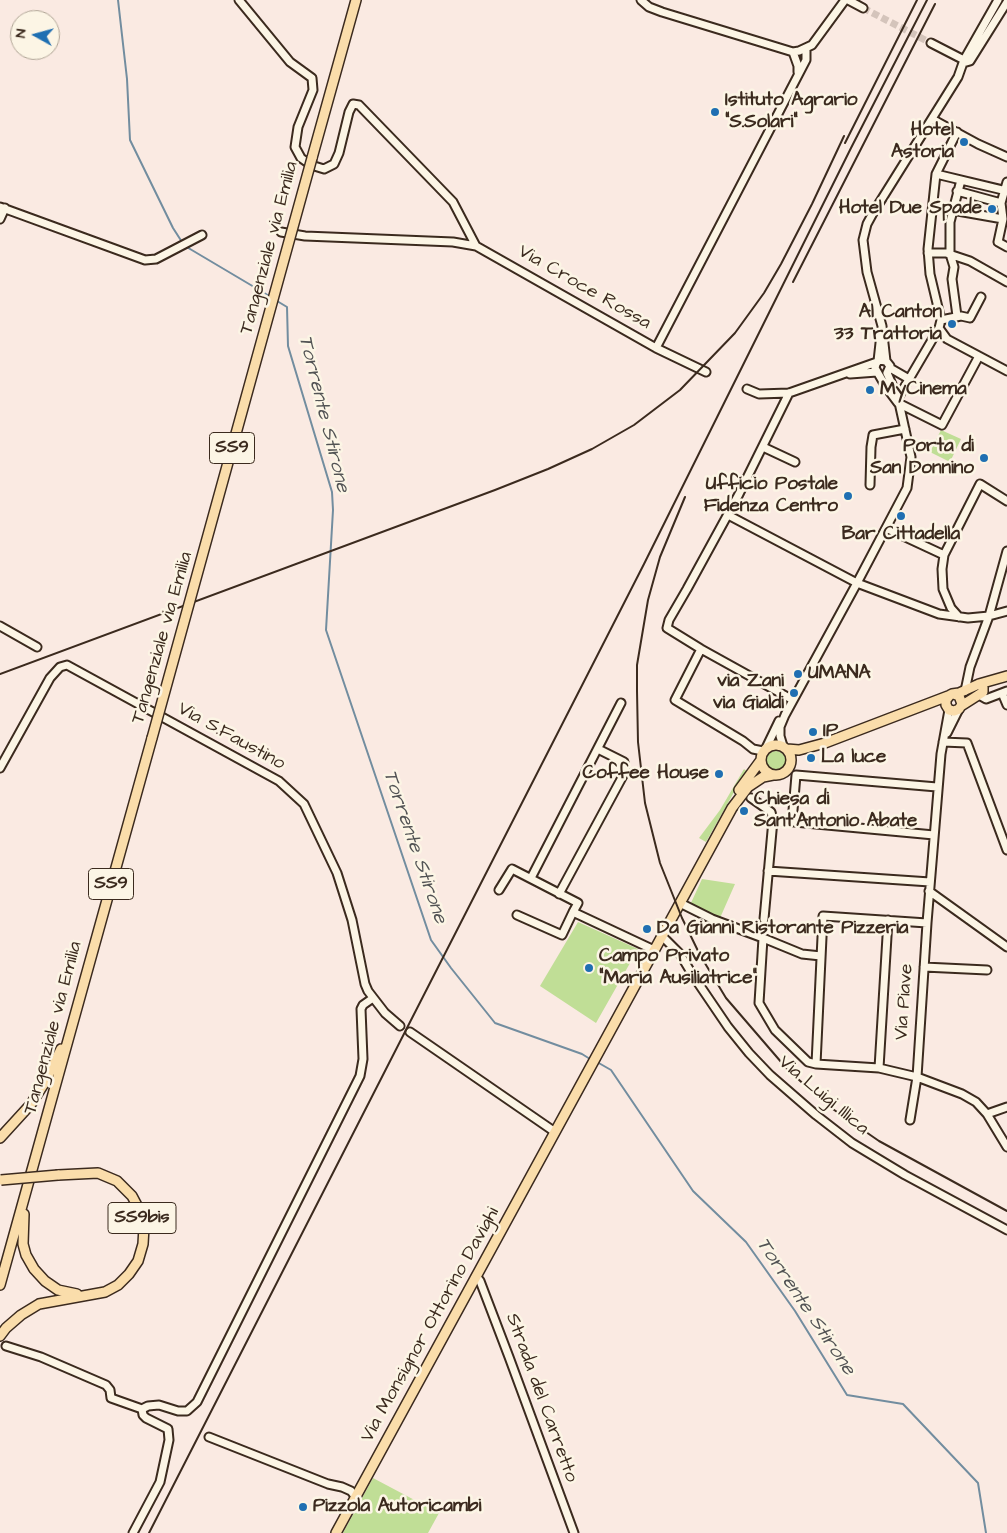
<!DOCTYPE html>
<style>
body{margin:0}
#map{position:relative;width:1007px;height:1533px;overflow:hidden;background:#faeae2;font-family:"Architects Daughter",sans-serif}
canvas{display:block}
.north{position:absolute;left:10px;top:10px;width:50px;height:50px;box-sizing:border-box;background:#fcf5e5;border:1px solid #afa495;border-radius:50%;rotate:277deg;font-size:14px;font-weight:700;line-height:20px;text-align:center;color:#3b2a1e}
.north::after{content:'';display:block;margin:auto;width:18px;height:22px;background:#1f6fb2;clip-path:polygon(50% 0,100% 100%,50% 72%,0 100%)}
</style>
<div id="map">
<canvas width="1007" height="1533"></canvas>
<div class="north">N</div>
</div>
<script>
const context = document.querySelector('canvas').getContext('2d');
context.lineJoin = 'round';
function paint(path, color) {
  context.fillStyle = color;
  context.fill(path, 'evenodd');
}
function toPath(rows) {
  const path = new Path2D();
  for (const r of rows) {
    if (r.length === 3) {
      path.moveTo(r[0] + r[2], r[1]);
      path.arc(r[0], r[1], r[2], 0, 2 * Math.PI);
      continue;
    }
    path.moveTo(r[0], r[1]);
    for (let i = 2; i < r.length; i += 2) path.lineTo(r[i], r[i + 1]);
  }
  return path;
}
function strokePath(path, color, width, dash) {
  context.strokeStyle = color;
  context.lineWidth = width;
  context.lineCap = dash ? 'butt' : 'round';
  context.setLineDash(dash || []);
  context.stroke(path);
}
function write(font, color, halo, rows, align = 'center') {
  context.font = font + ' "Architects Daughter",sans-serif';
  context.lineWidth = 5;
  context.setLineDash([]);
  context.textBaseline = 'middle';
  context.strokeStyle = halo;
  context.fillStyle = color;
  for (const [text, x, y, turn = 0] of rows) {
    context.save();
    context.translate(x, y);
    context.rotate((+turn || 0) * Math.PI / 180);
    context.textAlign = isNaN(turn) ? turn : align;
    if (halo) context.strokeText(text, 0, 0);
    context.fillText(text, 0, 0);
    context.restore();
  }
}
paint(toPath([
 [941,430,961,439,950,462,930,452],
 [776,761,10],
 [744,769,749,773,738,785,706,842,699,838,720,810],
 [702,879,735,884,720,918,704,913,690,905],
 [578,922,638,949,596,1023,540,986],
 [373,1478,439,1513,428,1533,343,1533]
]), '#c0de96');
strokePath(toPath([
 [118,0,127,79,130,140,173,228,182,242],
 [185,246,271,297],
 [277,301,287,307,288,346,332,492,333,510,326,630,431,940,451,968,495,1023,582,1054,590,1059],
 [597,1062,611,1070,693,1191,746,1242,795,1311,847,1395,903,1404,978,1483,986,1533]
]), '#728d9f', 2);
strokePath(toPath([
 [863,8,931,43]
]), '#d4c4bb', 7, [7, 3.5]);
const minor = toPath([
 [239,0,290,62,312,78,313,90,298,127,295,147,301,158,311,165,324,169,334,164,339,153,349,112,353,104,359,105,453,202,476,246],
 [641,0,649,7,662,12,793,52,799,51,812,45,845,0],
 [848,0,863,8],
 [931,43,964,60],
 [793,52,798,66,798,72],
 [963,63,970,61,1007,2],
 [932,119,978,144,1007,157],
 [936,174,1007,191],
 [1007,182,1001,203,1003,219,998,242,1007,247],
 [957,191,1001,203],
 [0,207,145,260,156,259,202,235],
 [952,210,1003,219],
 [0,219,5,208],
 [281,232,305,236,453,242,476,246,656,348,806,60,806,48],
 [928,253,946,253,970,261,1007,282],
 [957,316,952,279,954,267,950,254,950,222,961,180],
 [941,320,961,316,970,318,981,297],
 [939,328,947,339,1007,371],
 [656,348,706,372],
 [878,361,881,334],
 [886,361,879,360,876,364,875,368,886,387,898,403,942,425,979,356],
 [890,368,909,379],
 [887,373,890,366,886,361,882,326,867,272,863,240,867,224,873,213,958,77,964,60,998,0],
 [850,374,877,372],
 [747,389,759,394,789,393,877,362],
 [789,393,739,494,687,589,669,620,667,628,701,649,793,700],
 [898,398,939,328,941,320,930,274,928,249,936,174,957,132],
 [763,447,795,462],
 [870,485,871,447,873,435,905,429],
 [728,515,857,583,939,614,968,618,989,616,1007,611],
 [886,528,944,555],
 [959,617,951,608,943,589,942,569,944,555,980,484,1007,501],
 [0,626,37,647],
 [701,649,675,700,743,741,753,749,763,751],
 [965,691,970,667,989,616,1007,551],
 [1002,693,1007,705],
 [979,695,986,699,1007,691],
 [947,733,959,709],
 [943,742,967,743,1007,850],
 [783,746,780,736,780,727,785,715,857,583,907,488,911,457,898,398,887,373],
 [766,748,779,721],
 [0,768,50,678,60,667,67,665,279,781,304,804,337,873,352,920,365,984,368,991,385,1013,400,1026],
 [751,798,771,812,773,820,764,919],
 [773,820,934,835],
 [792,822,796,775,937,787],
 [768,871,930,882],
 [531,878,621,703],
 [499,890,512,869,578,903,573,912,654,950],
 [929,891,1007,947],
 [559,894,625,772,624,762,598,749],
 [680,903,712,919,763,938,759,1003,775,1030,808,1062,816,1064,879,1068,917,1077,962,1094,976,1102,987,1114,1007,1147],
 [517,915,562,935,573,912],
 [662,936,680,954,692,974,728,1027,749,1053,770,1075,816,1115,852,1143,905,1175,1007,1230],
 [763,938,802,954,821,956],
 [924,967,987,970],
 [410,1032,555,1132],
 [816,1064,823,916,927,923],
 [879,1068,888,920],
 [987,1114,1007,1107],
 [910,1120,917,1077,927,923,941,754,949,710],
 [476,1276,480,1281,509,1357,574,1533],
 [6,1346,41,1357,106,1385,110,1390,111,1398,142,1409],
 [209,1437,328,1484,342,1487,351,1491,355,1496],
 [133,1533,160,1482,169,1440,168,1429,146,1418,143,1415,142,1409,148,1406,159,1405,178,1411,187,1411,197,1402,360,1076,363,1059,361,1009,363,1005,373,998]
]);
const major = toPath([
 [312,158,356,0],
 [954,694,959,696,962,704,959,709,954,711,949,710,946,705,946,700,950,695,952,694,959,693,979,684,1007,676],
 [961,706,983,692,983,687,979,684],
 [776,760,15],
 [787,749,799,750,825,743,948,696],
 [739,790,761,760],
 [0,1138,31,1104,45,1082,61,1049],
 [24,1214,23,1244,26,1255,34,1269,45,1281,58,1290,77,1294],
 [0,1285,152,738],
 [0,1336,6,1328,21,1315,39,1304,105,1292,118,1285,129,1274,138,1261,143,1244,144,1227,140,1211,132,1196,117,1181,98,1173,58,1175],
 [336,1533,732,808,748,787,763,777,773,775]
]);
strokePath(minor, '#3b2a1e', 11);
strokePath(major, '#3b2a1e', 12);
strokePath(minor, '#fcf5e5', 7);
strokePath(major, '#faddab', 9);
strokePath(toPath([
 [845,143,917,0],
 [793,282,935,4],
 [685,497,660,557,648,600,637,665,637,691,638,742,645,803,660,863,682,918,700,955,726,998,788,1070,827,1105,879,1141,1007,1211],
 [0,674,495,490,548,469,592,449,634,425,680,390,735,333,764,293,781,264,812,204,844,136],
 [149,1533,644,564,851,148,927,0]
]), '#3b2a1e', 2);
const majorBridge = toPath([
 [152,738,312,158],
 [1,1180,58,1175]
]);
strokePath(majorBridge, '#3b2a1e', 12, []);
strokePath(majorBridge, '#faddab', 9);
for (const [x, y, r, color] of [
 [715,112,5,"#1f6fb2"],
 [964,142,5,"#1f6fb2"],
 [992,209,5,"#1f6fb2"],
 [952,324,5,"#1f6fb2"],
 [870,390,5,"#1f6fb2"],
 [984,458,5,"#1f6fb2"],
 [848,496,5,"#1f6fb2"],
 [901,516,5,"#1f6fb2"],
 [798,674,5,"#1f6fb2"],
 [794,693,5,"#1f6fb2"],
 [813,732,5,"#1f6fb2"],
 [811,758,5,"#1f6fb2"],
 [719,774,5,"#1f6fb2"],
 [744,811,5,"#1f6fb2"],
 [647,929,5,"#1f6fb2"],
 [589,968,5,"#1f6fb2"],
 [303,1507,5,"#1f6fb2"]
]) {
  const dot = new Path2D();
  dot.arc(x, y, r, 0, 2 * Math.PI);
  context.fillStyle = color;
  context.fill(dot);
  strokePath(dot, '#fcf5e5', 2);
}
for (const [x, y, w] of [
 [232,448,45],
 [111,884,45],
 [142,1218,68]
]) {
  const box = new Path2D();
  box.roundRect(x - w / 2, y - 15.5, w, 31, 4);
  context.fillStyle = '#fcf5e5';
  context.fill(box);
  strokePath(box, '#3b2a1e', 1);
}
write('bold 18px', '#3b2a1e', null, [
 ["SS9",232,448],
 ["SS9",111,884],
 ["SS9bis",142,1218]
]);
write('bold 19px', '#3b2a1e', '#fcf5e5', [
 ["Istituto Agrario",725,101],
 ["\"S.Solari\"",725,123],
 ["Hotel",954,131,"right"],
 ["Astoria",954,153,"right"],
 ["Hotel Due Spade",982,209,"right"],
 ["Al Canton",942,313,"right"],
 ["33 Trattoria",942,335,"right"],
 ["MyCinema",880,390],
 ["Porta di",974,447,"right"],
 ["San Donnino",974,469,"right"],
 ["Ufficio Postale",838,485,"right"],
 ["Fidenza Centro",838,507,"right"],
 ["Bar Cittadella",901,535,"center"],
 ["UMANA",808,674],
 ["via Zani",784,682,"right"],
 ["via Gialdi",784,704,"right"],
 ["IP",823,732],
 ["La luce",821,758],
 ["Coffee House",709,774,"right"],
 ["Chiesa di",754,800],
 ["Sant'Antonio Abate",754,822],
 ["Da Gianni Ristorante Pizzeria",657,929],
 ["Campo Privato",599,957],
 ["\"Maria Ausiliatrice\"",599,979],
 ["Pizzola Autoricambi",313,1507]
], 'left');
write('19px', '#3b2a1e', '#fcf5e5', [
 ["Tangenziale via Emilia",270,248,-75],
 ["Via Croce Rossa",584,288,30],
 ["Tangenziale via Emilia",163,638,-74],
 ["Via S.Faustino",231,737,29],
 ["Via Piave",905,1002,-86],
 ["Tangenziale via Emilia",54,1028,-75],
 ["Via Luigi Illica",823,1096,40],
 ["Via Monsignor Ottorino Davighi",431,1325,-61],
 ["Strada del Carretto",541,1398,70]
]);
write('italic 20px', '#525354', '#fcf5e5', [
 ["Torrente Stirone",323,414,76],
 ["Torrente Stirone",414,847,71],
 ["Torrente Stirone",805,1307,56]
]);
</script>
